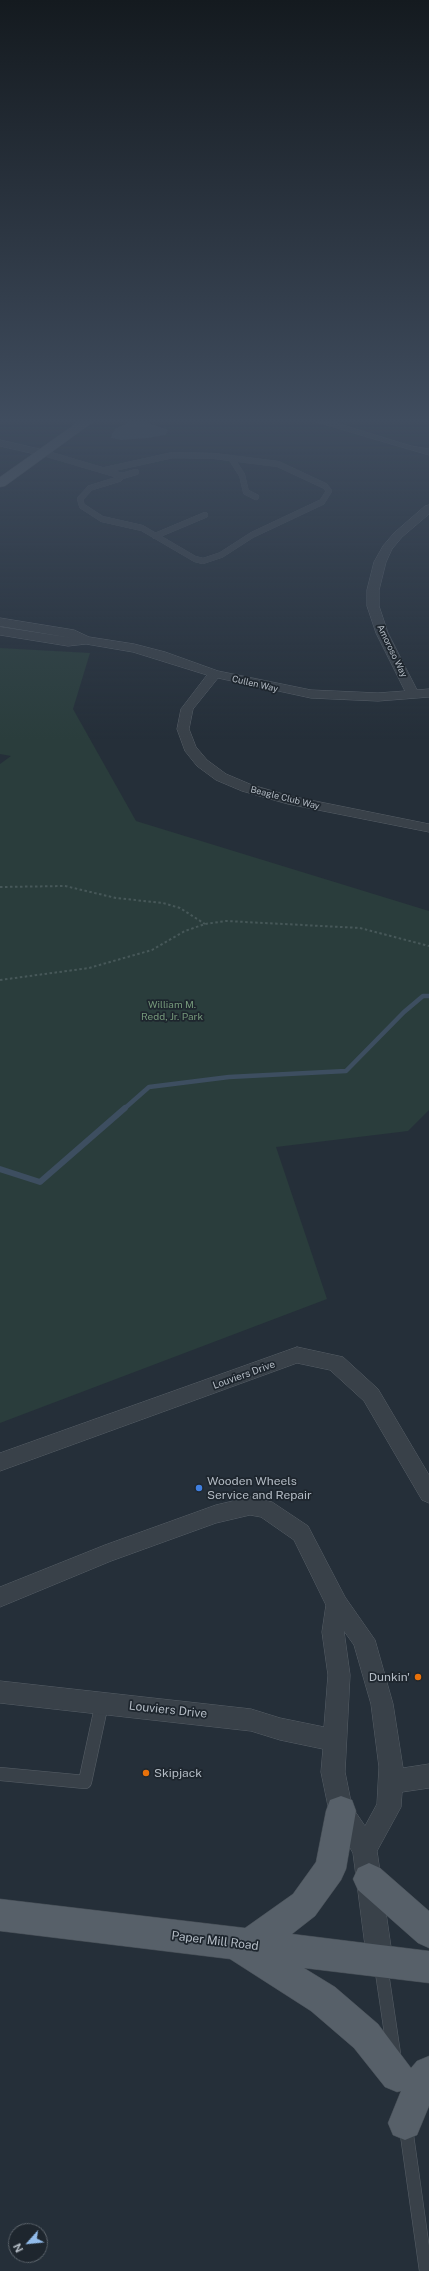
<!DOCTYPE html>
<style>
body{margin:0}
#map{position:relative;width:429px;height:2271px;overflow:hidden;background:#252f39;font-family:"Public Sans",sans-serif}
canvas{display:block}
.north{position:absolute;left:8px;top:2223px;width:40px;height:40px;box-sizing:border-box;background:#1e262e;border:1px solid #5a626a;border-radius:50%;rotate:243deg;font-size:11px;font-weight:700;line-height:16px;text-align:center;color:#b4bcc5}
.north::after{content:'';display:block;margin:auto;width:14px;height:18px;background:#92bceb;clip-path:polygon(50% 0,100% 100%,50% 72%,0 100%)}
</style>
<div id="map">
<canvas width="429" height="2271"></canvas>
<div class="north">N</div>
</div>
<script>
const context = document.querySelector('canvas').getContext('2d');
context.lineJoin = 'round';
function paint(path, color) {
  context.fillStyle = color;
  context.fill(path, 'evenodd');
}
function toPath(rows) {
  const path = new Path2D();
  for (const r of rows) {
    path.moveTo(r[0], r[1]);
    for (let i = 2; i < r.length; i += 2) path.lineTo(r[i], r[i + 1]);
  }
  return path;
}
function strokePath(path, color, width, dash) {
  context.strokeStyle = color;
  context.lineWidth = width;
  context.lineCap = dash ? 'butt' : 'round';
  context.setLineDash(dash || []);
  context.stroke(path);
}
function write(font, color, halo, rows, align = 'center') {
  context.font = font + ' "Public Sans",sans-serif';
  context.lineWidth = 3.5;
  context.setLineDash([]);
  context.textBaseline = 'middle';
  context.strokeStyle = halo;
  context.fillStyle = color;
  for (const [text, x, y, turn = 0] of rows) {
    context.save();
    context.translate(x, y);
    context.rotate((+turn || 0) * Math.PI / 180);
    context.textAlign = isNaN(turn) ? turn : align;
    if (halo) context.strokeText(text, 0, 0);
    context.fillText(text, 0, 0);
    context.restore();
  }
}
paint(toPath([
 [0,648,90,653,73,709,136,821,429,911,429,1110,408,1131,276,1147,327,1299,0,1423,0,764,11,756,0,754]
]), '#2a3d3c');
paint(toPath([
 [130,422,145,422,169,430,165,435,148,438,121,440,111,438,112,433,116,428]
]), '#3d4e60');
strokePath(toPath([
 [124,1109,149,1087,229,1077,346,1071,404,1012,423,996,429,996]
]), '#3d4e60', 4.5);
strokePath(toPath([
 [0,1169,40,1182,125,1108]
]), '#3d4e60', 6);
const serviceFar1 = toPath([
 [44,453,122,476,119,479,90,488,80,499,82,506,102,519,142,528,195,559,203,561,221,555,252,535,322,502,329,491,325,486,278,464,214,456,173,455,105,470],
 [231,458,242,475,246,492,256,497],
 [122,476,136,472],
 [155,536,205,515]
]);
const service = toPath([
 [0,1774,85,1782,102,1703],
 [381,1966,394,2054],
 [406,2128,426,2271]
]);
const minor = toPath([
 [316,422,333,422,411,446,429,449,429,455,316,422],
 [0,440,48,451,49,453,44,456,0,446,0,440],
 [429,505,429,514,402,537,392,549,386,562,379,590,379,606,388,633,417,690,429,689,429,697,378,701,311,698,218,678,193,709,189,729,196,747,207,760,226,774,252,785,290,796,429,824,429,832,288,804,242,791,216,780,197,766,185,751,177,729,181,709,207,675,133,652,86,644,68,646,0,635,0,627,72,638,0,626,0,618,74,630,89,637,134,644,165,652,218,671,311,690,378,693,405,691,376,633,367,606,367,590,374,562,383,546,394,533,425,506,429,505],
 [297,1347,343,1357,378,1389,429,1475,429,1503,422,1500,364,1401,330,1370,297,1363,0,1471,0,1453,297,1347],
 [250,1497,272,1502,308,1526,345,1597,375,1640,393,1704,403,1768,429,1764,429,1788,402,1792,401,1807,377,1851,393,1961,389,1970,380,1974,371,1970,367,1961,353,1853,329,1811,321,1772,323,1749,280,1740,251,1731,0,1703,0,1681,251,1709,280,1718,324,1727,328,1675,322,1632,326,1605,294,1540,261,1517,250,1515,216,1523,111,1561,0,1607,0,1587,105,1545,216,1505,250,1497],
 [344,1631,354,1645,371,1704,379,1767,377,1804,365,1826,352,1807,345,1772,350,1675,344,1631]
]);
const primary = toPath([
 [78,422,93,422,5,486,0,487,0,477,78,422],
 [341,1796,352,1800,356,1811,346,1869,341,1880,315,1916,292,1934,429,1951,429,1983,304,1968,335,1987,378,2024,411,2068,417,2061,429,2056,429,2106,417,2135,405,2140,393,2135,388,2123,401,2091,397,2092,385,2087,354,2048,311,2011,230,1959,0,1931,0,1899,245,1928,293,1894,316,1862,326,1811,330,1800,341,1796],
 [369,1863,380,1868,429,1911,429,1948,418,1943,358,1890,353,1879,358,1868,369,1863]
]);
strokePath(serviceFar1, '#575f67', 6);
strokePath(service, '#575f67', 14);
strokePath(minor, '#575f67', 1);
strokePath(primary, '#424a52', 1);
strokePath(toPath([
 [0,887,65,886,116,898,163,903,180,908,205,924],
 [0,980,89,968,152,950,185,931,205,924,226,921,360,928,429,946]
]), '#475859', 2, [2.5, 2.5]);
strokePath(serviceFar1, '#394149', 6);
strokePath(service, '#394149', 13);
paint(minor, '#394149');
paint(primary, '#576069');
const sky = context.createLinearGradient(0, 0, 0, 740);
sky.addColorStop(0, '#141a1f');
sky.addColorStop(0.57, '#404d5f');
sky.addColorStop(1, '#404d5f00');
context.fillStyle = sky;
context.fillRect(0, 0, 429, 740);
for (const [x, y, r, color] of [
 [199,1488,4,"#3f7fe0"],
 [418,1677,4,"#e8710a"],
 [146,1773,4,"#e8710a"]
]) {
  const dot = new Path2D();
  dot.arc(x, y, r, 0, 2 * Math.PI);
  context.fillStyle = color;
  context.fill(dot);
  strokePath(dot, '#1e262e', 1.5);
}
write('9px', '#b4bcc5', '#1e262e', [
 ["Amoroso Way",392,651,64],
 ["Cullen Way",255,684,13],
 ["Beagle Club Way",285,798,14]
]);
write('10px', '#75987a', '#1e262e', [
 ["William M.",172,1005],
 ["Redd, Jr. Park",172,1017]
]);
write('10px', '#b4bcc5', '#1e262e', [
 ["Louviers Drive",244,1375,-20]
]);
write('12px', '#b4bcc5', '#1e262e', [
 ["Wooden Wheels",207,1481],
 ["Service and Repair",207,1495],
 ["Dunkin'",410,1677,"right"],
 ["Skipjack",154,1773]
], 'left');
write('12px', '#b4bcc5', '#1e262e', [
 ["Louviers Drive",168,1710,6],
 ["Paper Mill Road",215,1941,7]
]);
</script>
